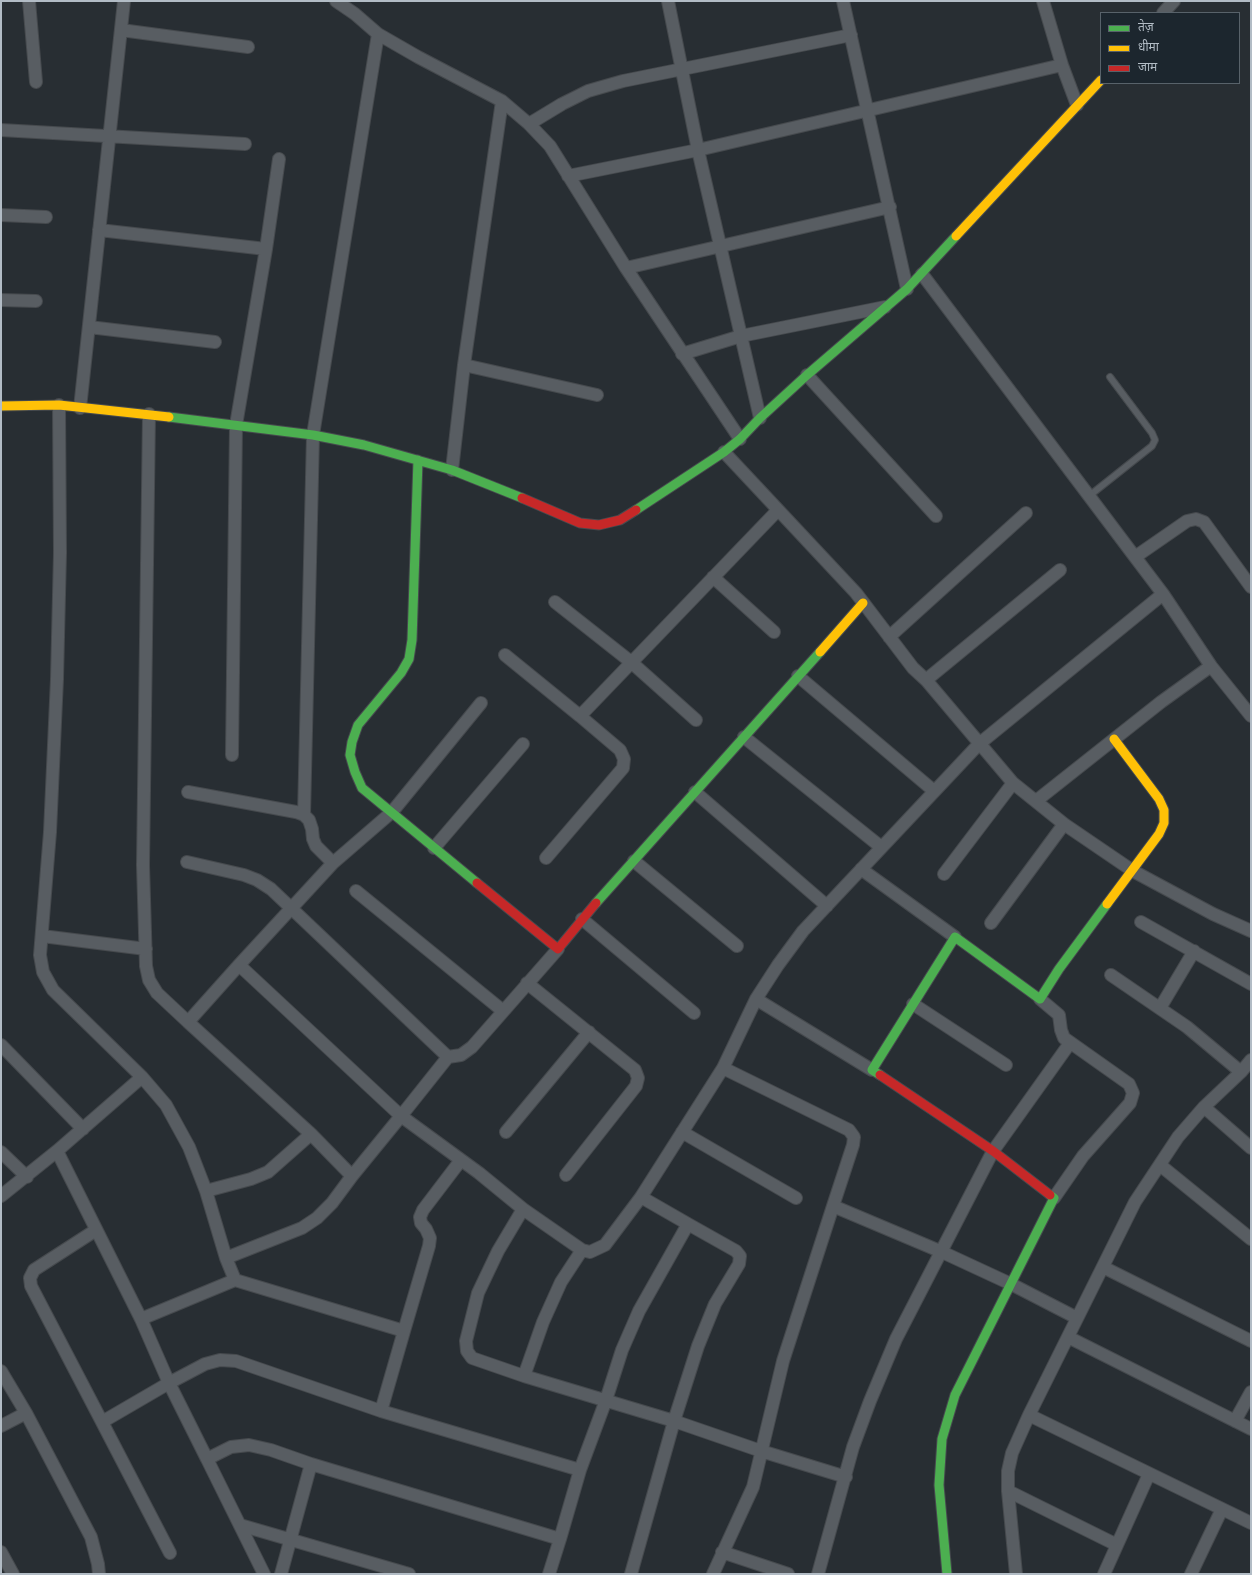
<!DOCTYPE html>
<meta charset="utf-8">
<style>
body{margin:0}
#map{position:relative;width:1252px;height:1575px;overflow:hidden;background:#282e33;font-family:Figtree,"Noto Sans Devanagari",sans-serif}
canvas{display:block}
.frame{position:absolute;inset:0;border:2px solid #b2bcc5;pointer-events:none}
.legend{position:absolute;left:1100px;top:12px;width:140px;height:72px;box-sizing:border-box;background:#1c262e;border:1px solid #58626a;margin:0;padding:5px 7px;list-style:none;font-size:12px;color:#b2bcc5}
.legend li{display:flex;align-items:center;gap:8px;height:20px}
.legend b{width:20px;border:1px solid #58626a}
</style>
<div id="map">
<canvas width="1252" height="1575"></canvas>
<div class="frame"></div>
<ul class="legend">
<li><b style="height:5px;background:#4caf50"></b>तेज़</li>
<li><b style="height:5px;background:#ffc107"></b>धीमा</li>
<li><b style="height:5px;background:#c62828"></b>जाम</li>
</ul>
</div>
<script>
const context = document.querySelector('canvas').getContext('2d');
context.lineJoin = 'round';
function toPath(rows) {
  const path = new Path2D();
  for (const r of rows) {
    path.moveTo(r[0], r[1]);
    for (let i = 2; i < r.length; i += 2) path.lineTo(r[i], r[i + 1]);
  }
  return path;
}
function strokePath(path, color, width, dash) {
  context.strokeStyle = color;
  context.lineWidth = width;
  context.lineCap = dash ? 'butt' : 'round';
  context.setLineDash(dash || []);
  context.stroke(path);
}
const lane = toPath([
 [1089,496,1152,446,1155,440,1152,433,1110,377]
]);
const street = toPath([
 [29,1,36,82],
 [336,1,355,14,378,34,418,57,502,101,529,124,550,146,626,268,740,439],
 [668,1,698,150,760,418],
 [843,1,907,289],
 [1043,1,1062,65,1077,105],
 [1163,13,1174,1],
 [121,30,248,47],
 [529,124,562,104,588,91,623,81,851,35],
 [1,130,245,144],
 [568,176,698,150,1062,65],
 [1,215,46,217],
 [99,230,266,249],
 [626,268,890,207],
 [922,274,1135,557,1187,521,1196,519,1204,522,1251,587],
 [1,300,36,301],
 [89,327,215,342],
 [682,354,741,336,885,307],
 [464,365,597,395],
 [807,375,936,516],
 [80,408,124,1],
 [149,414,143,865,146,966,149,980,157,993,188,1022],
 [724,452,856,593,913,668,926,680,1013,783,1064,824,1133,871,1213,914,1251,931],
 [452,470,464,365,502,101],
 [1135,557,1163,594,1211,666,1251,716],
 [713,577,774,632],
 [555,602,631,662,696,720],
 [889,637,1026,513],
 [505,655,580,716],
 [798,676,934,791],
 [926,680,1060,570],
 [744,737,881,847],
 [232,755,236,425,266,249,279,159],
 [188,792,296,812,304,815,309,820,312,829,313,839,316,846,333,863],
 [695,792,827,906],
 [1036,801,1161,702,1211,666],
 [304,815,313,435,378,34],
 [434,848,523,744],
 [546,858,623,768,624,759,620,750,580,716,778,510],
 [634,861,737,946],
 [187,862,244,875,257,880,271,889,448,1057],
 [861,869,955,937],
 [944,874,1013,783],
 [356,891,503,1011],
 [582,919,694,1013],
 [1141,922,1251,984],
 [991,923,1064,824],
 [42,936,146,949],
 [558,949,472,1047,461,1055,448,1057,401,1116,479,1173,523,1209,498,1251,478,1293,466,1341,467,1351,472,1358,524,1376,674,1421,761,1451,846,1477],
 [239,965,401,1116,352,1176,311,1134,188,1022,239,965,333,863,392,812,481,703],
 [1111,975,1187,1027,1241,1072],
 [527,983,635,1070,638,1078,636,1086,566,1175],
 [756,999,872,1070],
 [1040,999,1059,1015,1061,1030,1064,1038,1129,1084,1133,1093,1130,1103,1083,1156,1054,1198],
 [913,1004,1006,1065],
 [1160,1008,1194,951],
 [1,1045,83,1129],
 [723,1068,849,1130,854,1137,853,1145,833,1206],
 [142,1077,166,1105,189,1147,206,1191,226,1258,302,1228,317,1218,332,1203,352,1176],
 [1204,1107,1251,1148],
 [506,1132,589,1032],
 [682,1132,796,1198],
 [57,1151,141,1319,169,1383,205,1364,220,1360,236,1361,381,1411],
 [1,1152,27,1177],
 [1160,1165,1251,1239],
 [206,1191,251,1179,268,1172,311,1134],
 [1,1196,57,1151,142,1077,53,990,43,972,40,955,50,832,57,679,60,553,59,405],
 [523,1209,582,1250],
 [96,1230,34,1270,30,1278,31,1286,102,1422],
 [226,1258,235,1280,404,1331,381,1411,580,1470,606,1400,622,1350,639,1311,688,1224,641,1197],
 [1103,1267,1251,1341],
 [141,1319,235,1280],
 [404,1331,429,1246,430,1238,426,1229,421,1223,420,1217,423,1210,461,1160],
 [1068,1337,1251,1429],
 [1,1371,26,1413,91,1537,98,1564,99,1574],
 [524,1376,543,1322,561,1282,582,1250,590,1252,605,1245,641,1197,723,1068,756,999,778,965,803,931,979,744,1163,594],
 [1029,1415,1251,1523],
 [1235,1421,1251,1392],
 [1,1426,26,1413],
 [207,1459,264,1574],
 [1008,1491,1117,1545],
 [240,1525,409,1574],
 [1,1552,13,1574],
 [722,1552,788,1574],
 [170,1553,102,1422,169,1383,207,1459,231,1447,249,1445,271,1450,311,1464,560,1539,580,1470],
 [281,1574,311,1464],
 [549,1574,560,1539],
 [631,1574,674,1421,698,1346,715,1304,739,1264,740,1256,736,1251,688,1224],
 [713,1574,753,1487,783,1361,833,1206,942,1252,1011,1284,1077,1318],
 [818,1574,853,1447,870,1401,896,1339,993,1151,1070,1043],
 [1016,1574,1008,1491,1008,1471,1012,1453,1029,1415,1135,1202,1178,1137,1204,1107,1241,1072,1251,1060],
 [1104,1574,1149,1474],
 [1191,1574,1222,1509]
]);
const fast = toPath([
 [169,417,313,435,364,445,452,470,522,498],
 [418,460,412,640,409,659,401,673,358,725,352,742,350,755,355,772,362,788,477,883],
 [636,510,724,452,740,439,760,418,807,375,907,289,956,236],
 [596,903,820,652],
 [880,1075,872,1070,955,937,1040,999,1059,969,1107,904],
 [947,1574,939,1485,942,1439,955,1395,1054,1198,1050,1195]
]);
const slow = toPath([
 [956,236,1101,80],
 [1,406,59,405,169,417],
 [820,652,863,603],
 [1107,904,1159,834,1164,823,1164,810,1159,799,1114,739]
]);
const jam = toPath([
 [522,498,580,523,599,525,620,520,636,510],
 [477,883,558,949,596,903],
 [880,1075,993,1151,1050,1195]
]);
strokePath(lane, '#464a4e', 8);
strokePath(street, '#464a4e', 14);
strokePath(fast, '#464a4e', 11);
strokePath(slow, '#464a4e', 11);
strokePath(jam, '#464a4e', 11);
strokePath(lane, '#585d62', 6);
strokePath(street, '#585d62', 12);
strokePath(fast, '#4caf50', 9);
strokePath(slow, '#ffc107', 9);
strokePath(jam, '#c62828', 9);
</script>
